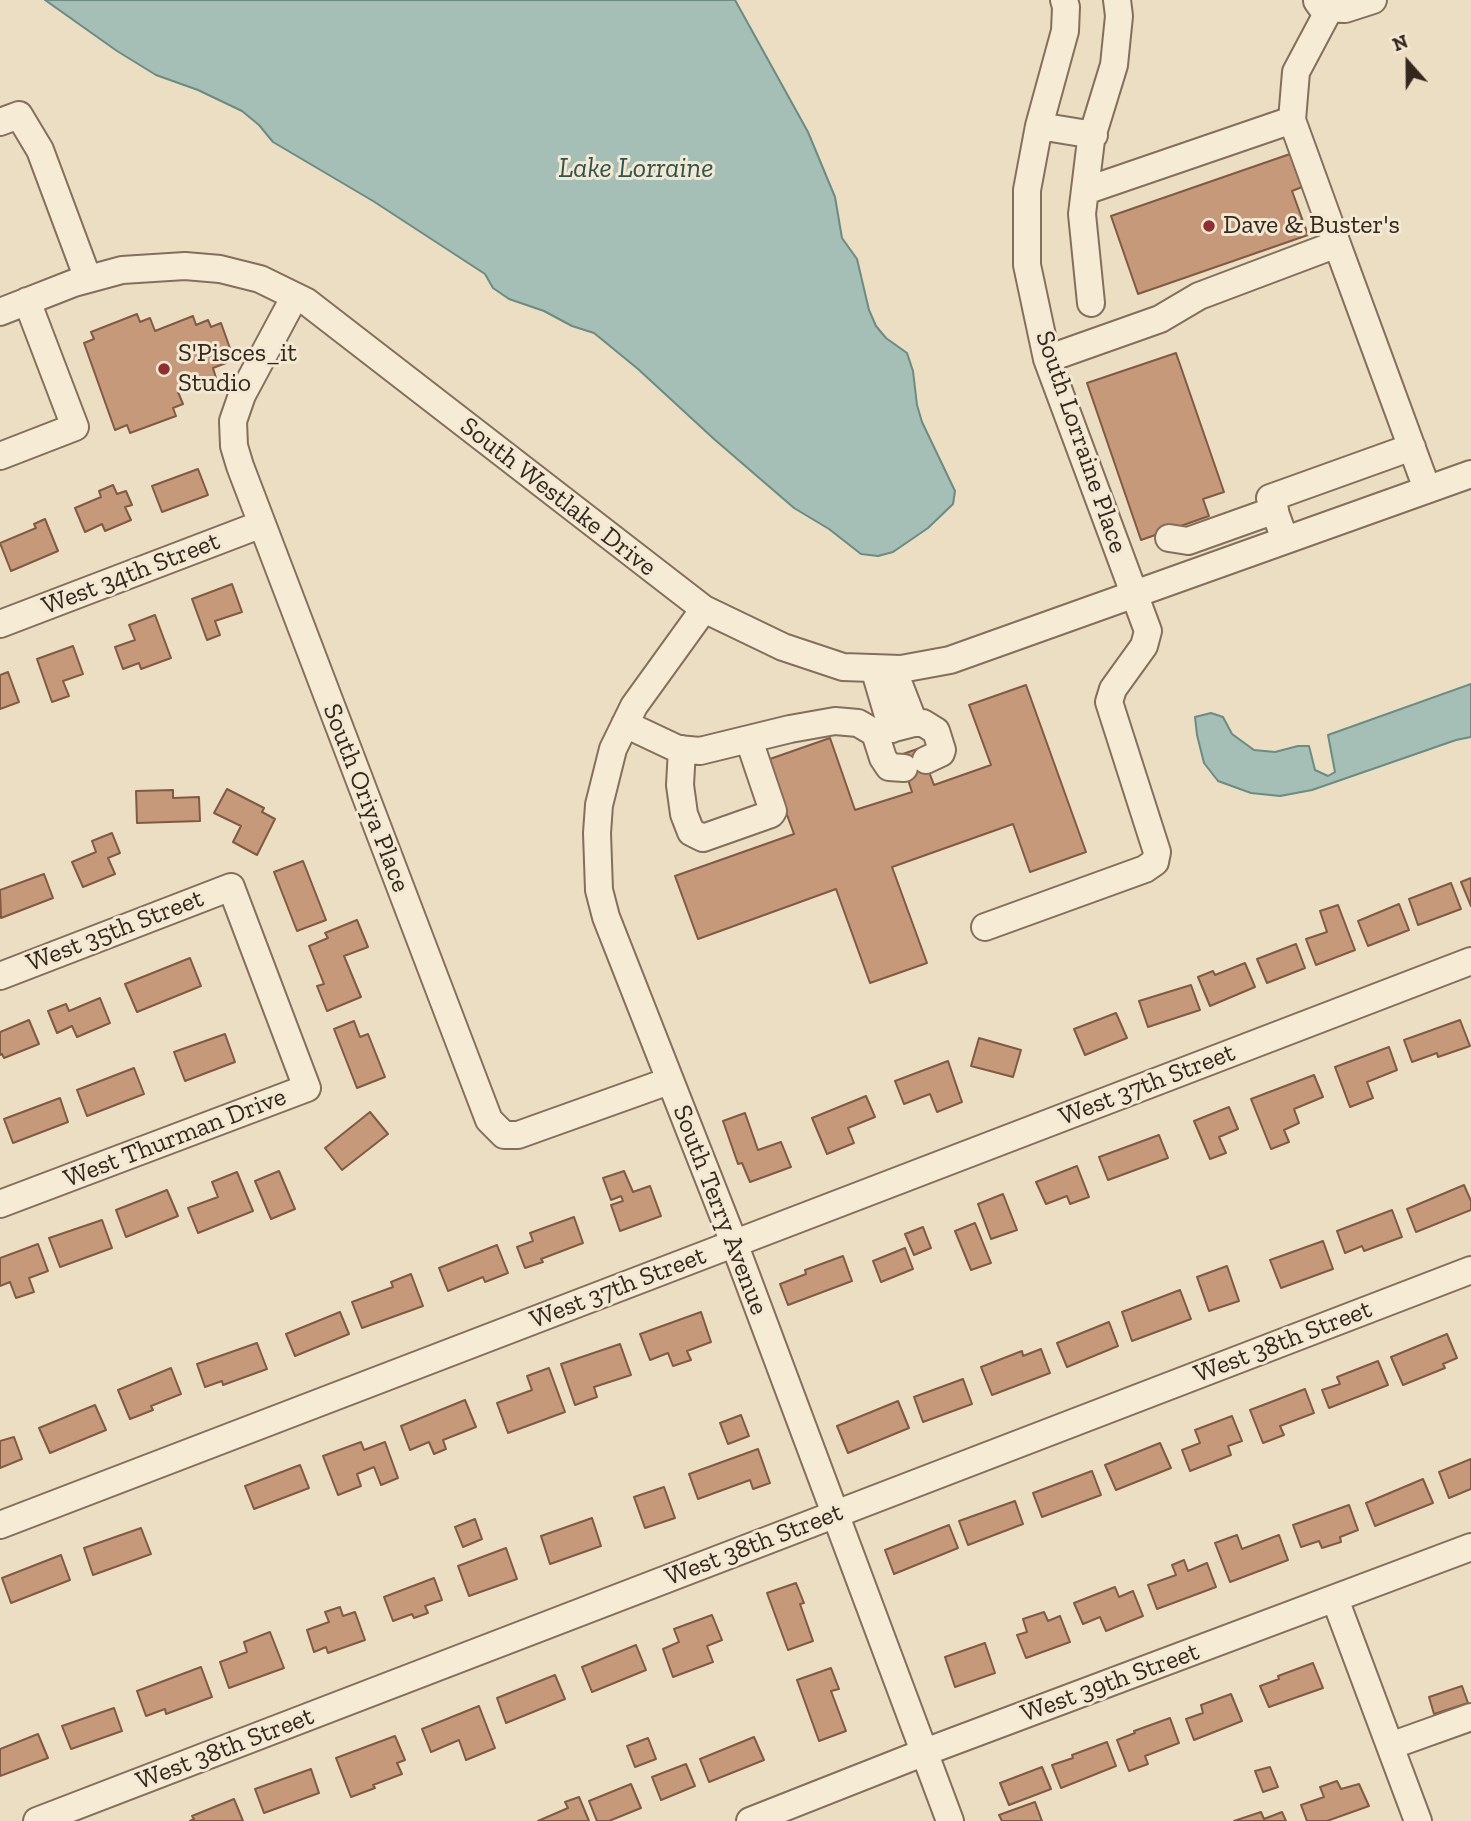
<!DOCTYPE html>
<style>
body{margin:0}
#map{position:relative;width:1471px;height:1821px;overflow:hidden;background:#ebdec3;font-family:"Zilla Slab",serif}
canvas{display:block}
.north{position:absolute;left:1373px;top:28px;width:70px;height:70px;-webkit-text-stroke:5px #f3e8d2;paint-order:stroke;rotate:339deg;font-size:19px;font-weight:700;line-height:28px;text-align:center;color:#34281e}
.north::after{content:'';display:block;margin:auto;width:24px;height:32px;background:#34281e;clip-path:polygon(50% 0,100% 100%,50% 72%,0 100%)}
</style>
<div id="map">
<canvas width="1471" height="1821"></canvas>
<div class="north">N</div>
</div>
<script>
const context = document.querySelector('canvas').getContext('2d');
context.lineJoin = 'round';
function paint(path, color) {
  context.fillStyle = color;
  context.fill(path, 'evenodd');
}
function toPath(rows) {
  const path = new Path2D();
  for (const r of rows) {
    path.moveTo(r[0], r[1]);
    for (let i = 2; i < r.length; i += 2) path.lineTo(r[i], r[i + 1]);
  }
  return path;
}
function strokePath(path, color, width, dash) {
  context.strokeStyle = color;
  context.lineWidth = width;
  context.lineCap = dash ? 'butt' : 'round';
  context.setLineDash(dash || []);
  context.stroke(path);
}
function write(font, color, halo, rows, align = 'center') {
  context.font = font + ' "Zilla Slab",serif';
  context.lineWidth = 6;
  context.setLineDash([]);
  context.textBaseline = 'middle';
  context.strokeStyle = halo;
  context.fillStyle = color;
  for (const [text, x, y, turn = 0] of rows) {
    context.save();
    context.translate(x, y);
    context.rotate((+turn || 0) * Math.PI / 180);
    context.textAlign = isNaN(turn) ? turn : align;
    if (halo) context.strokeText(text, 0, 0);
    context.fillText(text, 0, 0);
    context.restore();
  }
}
const water = toPath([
 [45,0,735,0,808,132,835,197,842,238,857,259,869,310,876,326,886,338,907,353,913,371,917,405,922,422,955,491,953,504,928,528,893,552,878,556,861,554,829,529,794,508,714,439,638,369,594,333,572,326,544,311,509,299,493,288,485,274,373,201,273,142,259,125,242,111,198,90,156,75,117,51,45,0],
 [1471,684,1471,737,1456,740,1312,790,1280,796,1251,793,1218,781,1204,763,1197,735,1195,717,1211,713,1223,717,1232,734,1254,750,1275,752,1298,746,1309,746,1315,770,1328,776,1335,772,1328,735,1471,684]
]);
paint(water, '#a5beb6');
strokePath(water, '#6c8b83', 2);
const building = toPath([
 [1290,154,1302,187,1292,191,1308,235,1138,294,1111,216,1290,154],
 [137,314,140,322,150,318,155,331,193,316,196,325,208,320,211,327,221,323,232,354,223,357,226,363,213,368,216,378,178,392,183,404,173,408,176,416,130,433,127,425,115,430,84,343,94,339,91,332,137,314],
 [1176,353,1224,492,1203,499,1209,516,1141,540,1087,383,1176,353],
 [198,469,208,495,162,512,152,486,198,469],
 [113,485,117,494,126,491,132,505,125,507,131,520,105,531,102,524,85,532,75,508,101,497,99,491,113,485],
 [45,519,58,551,11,571,0,543,36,528,34,524,45,519],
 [232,584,242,612,215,621,220,635,207,640,192,599,232,584],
 [155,615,171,658,141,669,139,663,123,669,115,647,135,640,129,625,155,615],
 [73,646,83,674,63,681,69,696,52,702,37,659,73,646],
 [8,672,19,702,0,709,0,675,8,672],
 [1026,685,1086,852,1030,872,1013,824,892,867,927,963,870,983,836,889,698,939,675,876,794,834,767,760,830,738,855,810,912,792,900,755,920,748,934,785,991,765,969,705,1026,685],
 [227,789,264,808,262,812,275,819,257,855,233,842,241,826,214,813,227,789],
 [173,790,173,798,199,797,200,821,137,823,136,791,173,790],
 [112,833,120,853,108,858,115,874,83,887,72,862,96,852,92,841,112,833],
 [303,861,326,920,297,931,274,872,303,861],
 [44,874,53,898,1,918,0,890,44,874],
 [1471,878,1471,906,1461,882,1471,878],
 [1451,883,1461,909,1418,925,1409,899,1451,883],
 [1399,904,1409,930,1368,946,1358,921,1399,904],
 [1338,905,1355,950,1316,965,1306,939,1327,932,1320,911,1338,905],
 [357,920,368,947,344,956,361,997,327,1011,317,986,324,984,309,946,328,938,325,933,357,920],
 [1296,944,1305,968,1267,983,1257,959,1296,944],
 [190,958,201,986,137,1012,125,984,190,958],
 [1245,963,1255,987,1210,1006,1198,977,1213,971,1215,975,1245,963],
 [1191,985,1200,1010,1148,1027,1139,1001,1191,985],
 [100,998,110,1023,77,1037,72,1026,57,1033,48,1011,66,1004,69,1011,100,998],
 [1116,1013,1127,1038,1085,1055,1074,1029,1116,1013],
 [29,1020,39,1044,4,1058,2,1054,0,1055,0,1032,29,1020],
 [1460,1020,1470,1046,1438,1057,1437,1053,1412,1062,1404,1040,1460,1020],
 [354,1021,360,1037,368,1034,385,1077,357,1088,334,1029,354,1021],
 [225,1034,235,1062,185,1081,174,1052,225,1034],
 [979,1038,1021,1050,1013,1077,971,1066,979,1038],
 [1389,1047,1397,1070,1367,1082,1373,1098,1350,1107,1335,1067,1389,1047],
 [948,1061,962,1102,937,1112,930,1094,904,1104,895,1081,948,1061],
 [134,1068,144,1094,87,1116,77,1090,134,1068],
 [1314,1075,1323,1097,1294,1109,1299,1123,1284,1130,1289,1142,1271,1149,1251,1099,1314,1075],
 [866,1096,875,1117,848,1128,854,1143,827,1154,812,1118,866,1096],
 [60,1098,68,1122,13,1143,4,1119,60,1098],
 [1229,1107,1238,1129,1219,1137,1226,1153,1210,1159,1194,1121,1229,1107],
 [370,1112,388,1134,342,1170,325,1148,370,1112],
 [745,1113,758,1150,781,1142,791,1167,750,1182,742,1163,738,1164,723,1121,745,1113],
 [1159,1135,1168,1158,1108,1180,1099,1157,1159,1135],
 [1077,1166,1089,1197,1070,1204,1067,1196,1046,1204,1036,1182,1077,1166],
 [279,1171,295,1209,271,1219,255,1181,279,1171],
 [624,1171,633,1192,650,1186,661,1216,620,1231,611,1205,623,1201,621,1196,611,1200,603,1178,624,1171],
 [237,1172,253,1211,198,1233,188,1208,218,1197,212,1182,237,1172],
 [1464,1185,1471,1201,1471,1210,1416,1232,1407,1209,1464,1185],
 [167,1190,178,1216,126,1237,116,1210,167,1190],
 [1003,1194,1017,1230,991,1239,978,1204,1003,1194],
 [1392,1210,1402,1237,1364,1251,1362,1246,1345,1253,1337,1231,1392,1210],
 [574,1217,583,1243,541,1259,543,1262,525,1268,517,1247,533,1241,530,1233,574,1217],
 [102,1220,112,1248,60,1267,49,1238,102,1220],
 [975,1223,991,1263,971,1270,955,1231,975,1223],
 [923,1227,931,1248,914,1255,905,1234,923,1227],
 [1323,1241,1333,1269,1281,1288,1270,1260,1323,1241],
 [38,1244,48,1271,29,1278,34,1292,16,1298,10,1282,0,1286,0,1258,38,1244],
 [497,1245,508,1273,485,1282,483,1277,448,1291,439,1268,497,1245],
 [905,1248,913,1269,881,1282,873,1261,905,1248],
 [843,1256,852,1281,788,1305,780,1284,806,1274,805,1270,843,1256],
 [1227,1266,1239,1301,1209,1311,1197,1277,1227,1266],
 [411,1274,423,1306,362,1328,352,1302,393,1287,391,1282,411,1274],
 [1180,1290,1191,1319,1132,1341,1122,1312,1180,1290],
 [340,1312,349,1334,295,1356,286,1334,340,1312],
 [701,1312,711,1342,687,1351,691,1360,673,1366,668,1353,650,1360,640,1334,701,1312],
 [1109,1322,1118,1346,1067,1367,1057,1343,1109,1322],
 [1447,1334,1457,1358,1443,1364,1445,1368,1403,1385,1391,1357,1447,1334],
 [257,1343,267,1369,223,1385,222,1381,205,1387,197,1364,257,1343],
 [620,1344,631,1375,594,1387,597,1397,575,1405,561,1364,620,1344],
 [1041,1349,1050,1373,992,1395,981,1367,1022,1351,1023,1356,1041,1349],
 [1378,1361,1388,1385,1329,1408,1322,1390,1340,1384,1337,1377,1378,1361],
 [171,1368,181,1394,151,1406,153,1410,130,1419,118,1390,171,1368],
 [549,1368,565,1412,508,1433,497,1403,532,1390,527,1376,549,1368],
 [963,1379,972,1404,923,1422,914,1397,963,1379],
 [1305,1389,1314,1413,1280,1426,1284,1435,1263,1443,1250,1410,1305,1389],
 [465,1400,476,1427,443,1440,446,1449,434,1454,429,1442,410,1450,401,1426,465,1400],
 [898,1401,909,1428,848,1453,837,1426,898,1401],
 [95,1405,106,1430,50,1453,39,1428,95,1405],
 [741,1415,749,1436,728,1444,720,1423,741,1415],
 [1232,1416,1242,1441,1228,1446,1231,1455,1190,1471,1182,1450,1200,1443,1195,1430,1232,1416],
 [14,1437,22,1459,0,1468,0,1441,14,1437],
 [361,1442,364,1450,385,1442,398,1478,381,1485,374,1467,357,1474,361,1486,338,1495,323,1456,361,1442],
 [1160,1443,1171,1468,1116,1490,1105,1465,1160,1443],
 [758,1449,770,1483,753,1489,750,1480,698,1499,689,1474,758,1449],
 [1471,1459,1471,1489,1449,1498,1439,1472,1471,1459],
 [300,1465,309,1488,254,1509,245,1486,300,1465],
 [1092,1471,1101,1495,1042,1517,1033,1493,1092,1471],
 [1423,1479,1433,1503,1375,1526,1366,1503,1423,1479],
 [664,1487,675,1518,645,1528,634,1497,664,1487],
 [1015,1501,1023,1524,968,1545,959,1521,1015,1501],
 [1349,1505,1358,1530,1340,1537,1341,1542,1322,1548,1319,1541,1301,1547,1293,1525,1349,1505],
 [592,1518,601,1546,550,1564,541,1536,592,1518],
 [475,1519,482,1539,463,1547,455,1527,475,1519],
 [949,1525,958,1548,894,1574,885,1550,949,1525],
 [141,1528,151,1554,93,1575,84,1548,141,1528],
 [1237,1535,1242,1549,1279,1535,1288,1560,1230,1582,1215,1543,1237,1535],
 [506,1548,517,1579,469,1596,458,1566,506,1548],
 [61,1555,70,1580,11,1603,2,1578,61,1555],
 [1184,1560,1188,1571,1207,1563,1216,1587,1157,1609,1148,1585,1176,1575,1172,1565,1184,1560],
 [434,1578,442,1600,425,1606,428,1613,414,1618,412,1614,393,1621,384,1597,434,1578],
 [796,1583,804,1603,800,1604,813,1641,788,1650,767,1593,796,1583],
 [1115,1587,1119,1597,1133,1591,1143,1616,1106,1631,1100,1617,1083,1624,1074,1603,1115,1587],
 [340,1607,343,1616,355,1612,365,1640,328,1653,326,1647,314,1652,307,1630,329,1622,325,1612,340,1607],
 [1044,1612,1048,1621,1060,1616,1070,1642,1026,1658,1017,1635,1027,1632,1023,1619,1044,1612],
 [712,1615,722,1640,707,1646,713,1662,673,1677,663,1649,679,1642,674,1629,712,1615],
 [270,1632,284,1668,229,1688,220,1662,247,1652,244,1642,270,1632],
 [985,1643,995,1673,955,1687,945,1657,985,1643],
 [636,1645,646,1670,592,1692,582,1667,636,1645],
 [1313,1663,1323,1688,1269,1707,1260,1686,1279,1679,1278,1676,1313,1663],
 [201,1667,212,1697,166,1714,165,1709,146,1716,137,1691,201,1667],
 [831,1668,839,1689,831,1691,846,1731,819,1741,797,1680,831,1668],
 [555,1675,565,1699,506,1723,497,1698,555,1675],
 [1462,1686,1468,1703,1434,1714,1429,1697,1462,1686],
 [1231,1694,1242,1721,1194,1740,1186,1719,1203,1713,1201,1705,1231,1694],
 [479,1706,495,1748,466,1760,459,1740,431,1752,422,1729,479,1706],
 [114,1708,122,1731,71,1749,62,1726,114,1708],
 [1170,1718,1179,1743,1145,1756,1148,1764,1129,1771,1117,1740,1135,1733,1134,1731,1170,1718],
 [38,1734,48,1758,0,1776,0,1749,38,1734],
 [395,1736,405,1760,397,1763,402,1774,373,1785,375,1788,351,1797,336,1758,395,1736],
 [754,1737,764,1760,709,1782,700,1759,754,1737],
 [648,1738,656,1759,635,1767,627,1746,648,1738],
 [1107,1742,1116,1766,1061,1788,1052,1765,1073,1758,1072,1755,1107,1742],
 [686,1764,695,1786,661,1800,652,1777,686,1764],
 [1042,1767,1051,1789,1009,1805,1000,1783,1042,1767],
 [1270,1767,1278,1787,1263,1792,1255,1771,1270,1767],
 [311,1769,319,1793,264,1813,255,1789,311,1769],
 [1337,1781,1341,1789,1359,1784,1369,1806,1327,1821,1307,1821,1301,1805,1324,1797,1320,1787,1337,1781],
 [631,1784,641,1808,609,1821,597,1821,589,1801,631,1784],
 [579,1797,589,1821,538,1821,568,1808,565,1802,579,1797],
 [234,1799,243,1821,190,1821,194,1819,192,1816,234,1799],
 [1035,1802,1042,1821,1002,1821,999,1815,1035,1802],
 [1261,1812,1264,1819,1282,1812,1286,1821,1234,1821,1261,1812]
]);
paint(building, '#c6997b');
strokePath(building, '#815a42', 2);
const minor = toPath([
 [1317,1,1322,8,1345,9,1373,0],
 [1292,120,1296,72,1330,8],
 [0,122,19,115,40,150,88,279],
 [1039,126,1094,135],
 [1085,191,1292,120,1337,244],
 [295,296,242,395,233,421,234,446,240,466,489,1120,504,1135,518,1135,669,1081],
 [1091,303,1082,214,1091,140,1114,65,1119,16,1117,0],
 [0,312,74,283,122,270,185,266,220,269,260,279,307,302,704,609,783,647,843,667,901,669,950,660,1471,474],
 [1047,359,1160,319,1199,296,1337,244,1427,489],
 [0,456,75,427,27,301],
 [1169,538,1188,541,1275,510],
 [1285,540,1270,498,1412,447],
 [704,609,634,706,613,749,599,805,597,833,599,890,606,917,734,1243,950,1821],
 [0,624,262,524],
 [874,668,892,729],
 [893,669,914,723],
 [625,724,678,749,700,751,790,729,835,721,858,723,875,733,914,723,923,723,936,731,942,750,941,753,926,760],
 [875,733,883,758,889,767,904,768],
 [682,749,680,785,684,814,691,832,703,838,771,814,773,811,749,740],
 [985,927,1145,869,1155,862,1157,852,1109,702,1113,689,1144,646,1148,631,1047,359,1027,265,1027,190,1039,126,1065,31,1066,7,1064,0],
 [0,976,231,887,307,1088,0,1204],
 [0,1525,1471,961],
 [1335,1599,1418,1821],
 [1390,1746,1471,1717],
 [37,1821,1471,1270],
 [750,1821,925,1752,1471,1547]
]);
strokePath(minor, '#836f5b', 30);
strokePath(minor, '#f6ebd5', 26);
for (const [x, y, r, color] of [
 [1209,226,7,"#8e2f32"],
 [164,369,7,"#8e2f32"]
]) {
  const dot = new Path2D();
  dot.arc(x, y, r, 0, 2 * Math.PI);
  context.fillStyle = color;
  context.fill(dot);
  strokePath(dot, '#f3e8d2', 2.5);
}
write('26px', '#34281e', '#f3e8d2', [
 ["Dave & Buster's",1223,226],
 ["S'Pisces_it",178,354],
 ["Studio",178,384]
], 'left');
write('26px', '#34281e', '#f3e8d2', [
 ["South Lorraine Place",1081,442,71],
 ["South Westlake Drive",558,497,38],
 ["West 34th Street",131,574,-21],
 ["South Oriya Place",366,798,69],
 ["West 35th Street",115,931,-21],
 ["West 37th Street",1147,1085,-21],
 ["West Thurman Drive",175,1138,-21],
 ["South Terry Avenue",720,1210,69],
 ["West 37th Street",618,1288,-21],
 ["West 38th Street",1283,1342,-21],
 ["West 38th Street",754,1545,-21],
 ["West 39th Street",1110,1683,-20],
 ["West 38th Street",225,1749,-21]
]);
write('italic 28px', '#2e5350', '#f3e8d2', [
 ["Lake Lorraine",636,169]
]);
</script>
